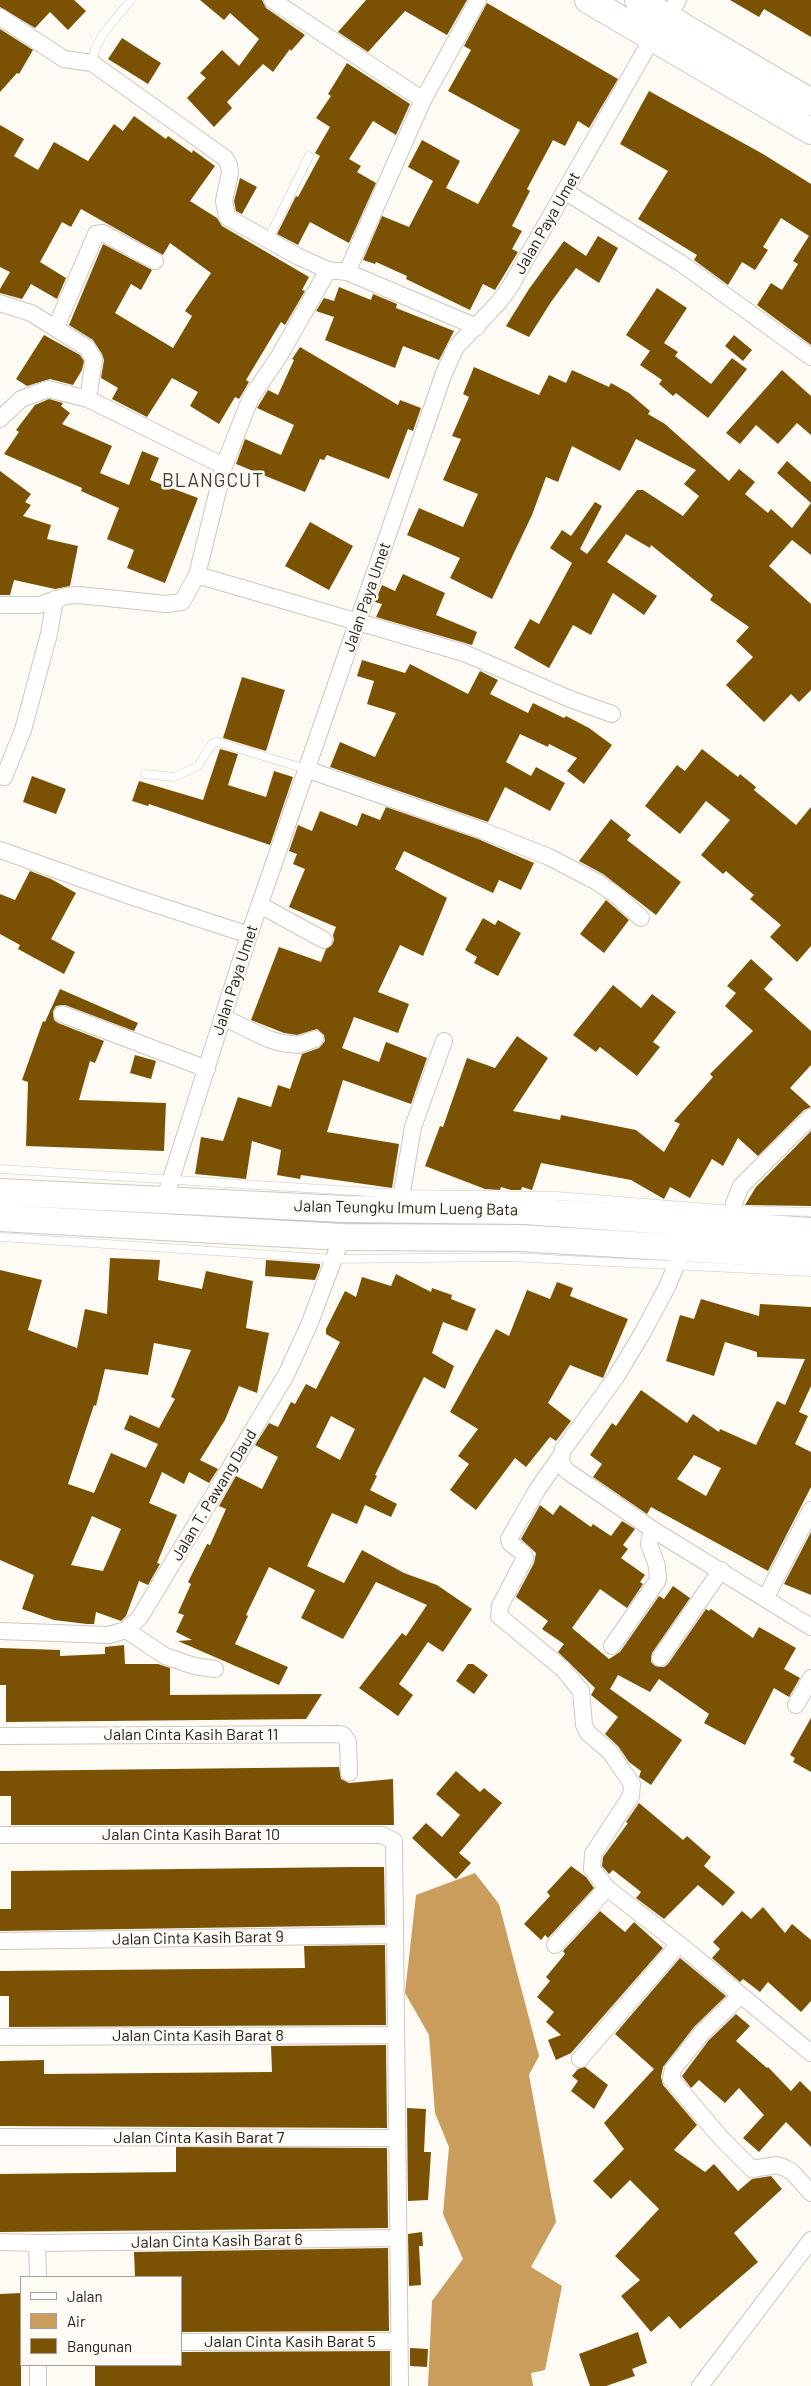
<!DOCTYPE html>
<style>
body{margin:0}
#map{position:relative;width:811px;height:2386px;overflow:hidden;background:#fefaf4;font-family:Barlow,sans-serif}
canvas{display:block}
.legend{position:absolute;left:20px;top:2276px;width:162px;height:90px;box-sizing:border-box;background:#fefaf4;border:1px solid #a4a19c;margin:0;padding:6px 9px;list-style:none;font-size:15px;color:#1e1c19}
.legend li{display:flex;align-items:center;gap:10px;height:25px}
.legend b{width:25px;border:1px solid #a4a19c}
</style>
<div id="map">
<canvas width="811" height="2386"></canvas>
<ul class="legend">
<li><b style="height:6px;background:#fff"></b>Jalan</li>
<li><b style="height:14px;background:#ca9d5d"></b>Air</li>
<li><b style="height:14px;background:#7b5204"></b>Bangunan</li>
</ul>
</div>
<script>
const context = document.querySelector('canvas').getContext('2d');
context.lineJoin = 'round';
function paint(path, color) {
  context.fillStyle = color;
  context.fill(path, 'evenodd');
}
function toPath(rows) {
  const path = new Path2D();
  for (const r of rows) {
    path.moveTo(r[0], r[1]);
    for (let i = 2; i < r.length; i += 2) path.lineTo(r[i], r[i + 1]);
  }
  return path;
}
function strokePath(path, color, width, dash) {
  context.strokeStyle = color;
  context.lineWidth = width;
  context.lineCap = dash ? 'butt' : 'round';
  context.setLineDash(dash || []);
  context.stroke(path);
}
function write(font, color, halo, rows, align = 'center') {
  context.font = font + ' Barlow,sans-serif';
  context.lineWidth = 5;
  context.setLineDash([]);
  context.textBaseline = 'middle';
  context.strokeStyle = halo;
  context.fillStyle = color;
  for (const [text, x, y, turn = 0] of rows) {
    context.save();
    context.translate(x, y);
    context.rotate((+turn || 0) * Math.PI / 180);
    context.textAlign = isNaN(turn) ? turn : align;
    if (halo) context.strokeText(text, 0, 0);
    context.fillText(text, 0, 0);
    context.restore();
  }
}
paint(toPath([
 [475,1873,499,1904,539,2056,529,2075,556,2222,531,2267,562,2286,545,2370,531,2373,533,2386,428,2386,432,2301,463,2259,443,2214,449,2147,435,2113,429,2035,405,1993,416,1895]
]), '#ca9d5d');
paint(toPath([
 [0,0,74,0,86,11,68,30,50,12,35,28,0,7],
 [200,0,262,0,266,8,305,35,291,51,290,49,273,72,263,64,227,102,232,108,214,127,187,98,206,78,200,73,222,50,239,66,259,39,230,13,224,20],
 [366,0,467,0,447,35,405,11,368,52,338,32],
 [730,0,811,0,811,37,764,9,759,17],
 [487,3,618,79,589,128,578,121,565,146,553,140,527,189,530,191,512,226,522,231,512,249,518,252,495,290,483,284,470,310,406,279,407,276,376,262,375,264,363,260,382,216,409,227,433,181,408,167,422,140,460,161,446,188,478,204,520,130,448,91,471,50,464,46],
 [0,29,33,50,19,74,17,73,0,92],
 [122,38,161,63,148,84,108,59],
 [347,63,410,104,396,135,373,121,349,159,361,166,357,172,376,183,349,243,310,222,298,245,277,234,296,196,298,197,320,156,315,153,330,127,316,118,331,96,328,94],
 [649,91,763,154,811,184,811,345,757,305,771,283,782,290,798,264,793,261,809,236,781,218,763,247,768,250,755,270,742,262,728,285,694,260,697,255,638,219,668,171,620,144],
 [134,116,166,139,168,136,192,153,193,150,215,166,190,201,217,218,222,226,309,277,302,290,305,291,285,325,281,322,246,380,249,382,239,399,235,397,219,424,190,406,198,392,172,378,147,417,112,399,118,388,101,378,104,360,102,354,93,340,69,325,103,244,152,270,141,290,131,284,115,313,173,348,192,316,185,311,211,273,170,243,163,255,81,209,71,227,62,222,40,262,66,278,57,299,31,284,22,299,0,293,0,289,10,272,0,267,0,125,24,139,14,156,38,170,54,142,88,161,114,124,123,131],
 [240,178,257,187,242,214,236,211,234,201],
 [598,236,618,248,599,283,576,268,551,302,529,337,506,326,529,289,564,241,586,256],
 [339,287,371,300,373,294,397,304,396,308,454,331,439,360,403,346,395,368,325,340,334,317,316,311,324,298,334,301],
 [657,288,687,308,664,343,678,352,675,356,711,384,732,358,747,369,708,418,676,393,673,396,659,384,662,380,640,365,650,351,626,335],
 [44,335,80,355,84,361,82,370,73,385,50,379,27,386,16,379],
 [734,335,752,350,743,361,725,346],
 [300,347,398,405,400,400,421,408,413,431,408,429,389,479,327,455,324,460,320,459,305,492,236,464,245,439,281,455,294,425,257,408,268,390,278,395,294,360,292,359],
 [474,367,539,395,549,375,566,383,572,370,609,387,611,383,629,393,650,411,648,414,665,424,729,481,739,469,755,482,745,494,768,513,771,509,792,528,811,503,811,555,792,540,769,566,811,604,811,690,799,702,791,694,764,722,726,685,753,657,736,641,749,627,710,600,713,595,651,545,650,548,626,534,607,562,657,596,644,615,613,593,591,635,573,625,549,668,514,648,530,619,539,624,572,563,550,548,562,530,571,536,595,502,602,506,580,549,587,554,637,490,643,490,683,516,699,496,684,484,696,470,636,439,620,471,572,446,558,482,546,477,532,515,492,599,450,578,460,558,407,535,419,508,463,527,478,494,443,480,461,439,452,436,469,397,463,394],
 [782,370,811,396,811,435,797,423,778,444,756,425,740,444,726,433],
 [49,399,63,403,61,406,70,413,62,424,112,446,100,473,129,485,142,451,159,458,150,480,198,498,165,583,127,568,134,550,107,539,119,508,81,491,82,488,4,454,19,432,16,430,35,405],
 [787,461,811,482,811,503,777,473],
 [0,471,31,494,25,502,31,505,23,516,51,525,47,539,78,546,70,586,55,589,14,580,10,595,0,595],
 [310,522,353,546,329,590,285,566],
 [403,574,445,593,436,615,477,632,472,645,376,617,382,604,375,602,382,585,395,591],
 [362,660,405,673,410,664,468,694,480,671,498,680,490,694,528,713,533,703,564,718,566,716,589,728,612,745,584,784,567,771,577,758,549,744,548,747,520,734,506,762,531,776,536,767,565,783,550,811,505,787,488,822,330,767,340,742,375,757,396,713,367,704,374,681,357,676],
 [242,677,285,690,266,751,223,738],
 [220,749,238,754,228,785,266,797,274,771,293,777,270,845,149,804,148,806,132,801,139,781,203,800],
 [702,749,738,777,740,774,756,787,754,790,796,825,811,807,811,946,797,962,770,937,781,925,750,899,754,895,726,871,723,874,701,855,730,820,706,801,680,834,645,806,677,765,685,771],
 [32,776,66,789,56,814,23,802],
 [386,807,478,839,534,863,521,890,499,880,493,893,404,851,395,869,447,898,423,956,400,945,378,992,409,1004,398,1033,354,1017,342,1048,379,1062,386,1042,427,1058,411,1104,343,1080,327,1132,399,1144,392,1188,301,1175,300,1179,277,1175,281,1150,252,1141,246,1179,195,1174,201,1137,223,1141,238,1097,271,1107,278,1085,290,1089,302,1054,319,1048,325,1041,324,1035,317,1029,297,1035,284,1033,251,1020,279,947,321,962,326,949,332,945,334,940,333,935,336,927,289,907,305,869,293,864,297,854,289,851,298,825,312,831,320,811,357,826,362,813,380,820],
 [611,819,631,835,627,840,681,882,656,915,603,874,579,861],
 [30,871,51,879,76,893,51,939,75,952,64,974,18,949,20,945,0,934,0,894,15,900],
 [606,900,629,920,604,953,580,934],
 [483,918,495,925,498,920,521,933,498,976,474,963,477,957,465,950],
 [751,959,773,979,764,989,811,1031,811,1065,790,1088,811,1107,804,1110,758,1156,738,1138,723,1166,712,1159,690,1198,670,1187,664,1199,631,1180,541,1163,532,1190,522,1187,521,1190,511,1190,501,1187,500,1190,485,1189,425,1166,440,1126,443,1127,467,1058,495,1068,517,1036,548,1058,513,1111,560,1120,561,1115,636,1130,664,1152,680,1124,674,1121,713,1077,710,1074,753,1031,725,1006,736,993,727,986],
 [613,985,641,1008,652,994,676,1012,653,1042,660,1047,637,1076,600,1047,596,1052,573,1035],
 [60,989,138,1023,134,1031,65,1005,56,1006,53,1011,54,1020,58,1023,104,1041,95,1063,90,1061,79,1100,166,1103,164,1151,26,1146,28,1082,22,1080,43,1021,45,1022],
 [135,1055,156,1061,151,1079,130,1073],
 [811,1131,811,1206,745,1205,756,1187],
 [110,1258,160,1260,158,1280,202,1289,206,1271,253,1281,246,1328,269,1333,257,1393,239,1386,225,1420,200,1460,218,1469,209,1483,189,1472,184,1484,162,1472,149,1503,177,1515,157,1563,160,1564,148,1585,139,1581,126,1616,121,1621,96,1612,94,1624,87,1624,54,1620,22,1609,34,1575,0,1560,0,1270,42,1280,28,1330,77,1348,85,1309,107,1314],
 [154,1343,191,1350,171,1397,175,1399,159,1428,130,1415,124,1429,158,1444,146,1468,111,1453,94,1493,68,1484,94,1405,96,1406,105,1369,148,1375],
 [92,1516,121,1529,103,1571,71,1565],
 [266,1260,320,1264,320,1267,315,1280,265,1276],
 [396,1274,431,1292,432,1288,452,1295,451,1299,476,1309,467,1331,443,1322,432,1353,454,1366,445,1389,424,1377,375,1475,377,1476,370,1490,397,1504,391,1517,365,1505,357,1524,332,1513,307,1566,344,1583,362,1550,404,1573,437,1585,472,1609,443,1652,428,1642,399,1684,413,1695,398,1716,359,1688,402,1633,406,1636,427,1605,376,1582,343,1639,301,1618,315,1590,269,1567,246,1615,248,1616,235,1644,288,1667,279,1685,178,1641,192,1640,176,1632,184,1615,178,1613,191,1584,188,1582,207,1544,210,1545,226,1509,219,1506,236,1476,262,1489,278,1457,255,1445,269,1423,278,1427,291,1402,295,1404,306,1384,316,1389,340,1342,326,1334,326,1329,345,1291,356,1297,362,1277,391,1286],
 [331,1416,355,1429,340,1460,316,1447],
 [557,1282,573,1288,570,1296,628,1319,603,1378,570,1365,548,1403,571,1421,556,1441,550,1437,526,1467,515,1458,476,1510,450,1490,469,1464,458,1456,478,1429,450,1412,496,1329,509,1336,527,1290,550,1299],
 [701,1299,759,1316,760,1304,811,1307,811,1386,799,1412,808,1416,795,1444,811,1452,811,1487,768,1571,651,1507,647,1514,593,1477,602,1464,590,1455,612,1423,616,1426,641,1390,687,1423,693,1414,719,1432,720,1429,756,1445,777,1401,785,1405,805,1359,757,1357,757,1352,725,1342,714,1376,666,1361,680,1315,694,1319],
 [694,1455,721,1468,706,1496,677,1479],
 [540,1505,553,1515,560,1505,591,1527,593,1524,611,1536,622,1521,635,1529,623,1545,628,1549,621,1558,645,1575,640,1582,643,1584,627,1608,600,1589,572,1628,609,1659,620,1652,659,1596,664,1599,673,1586,690,1598,652,1653,651,1662,655,1666,664,1667,668,1664,706,1609,709,1611,711,1609,753,1638,759,1627,796,1648,784,1669,800,1678,789,1697,774,1688,745,1745,704,1723,709,1714,659,1679,650,1692,618,1675,610,1689,682,1740,651,1785,639,1777,641,1771,629,1762,618,1746,605,1734,618,1717,591,1695,595,1688,558,1652,564,1644,542,1629,548,1621,516,1597,534,1563,536,1553,521,1539],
 [811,1532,811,1595,784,1584],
 [124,1645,125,1664,158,1664,170,1668,170,1695,322,1694,306,1719,6,1722,6,1685,0,1685,0,1648,60,1650,60,1656,105,1654,105,1647],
 [468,1664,473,1664,488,1675,474,1694,456,1681],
 [811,1718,811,1772,793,1762,795,1758,790,1755],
 [339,1767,341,1779,349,1783,393,1779,394,1825,11,1825,11,1796,0,1796,0,1771],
 [456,1771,480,1792,484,1788,502,1803,459,1853,471,1863,456,1879,412,1838,426,1823,442,1837,460,1815,436,1794],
 [639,1803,683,1840,687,1836,711,1857,704,1866,735,1892,723,1906,698,1885,664,1919,636,1898,641,1892,613,1870,609,1874,602,1866,603,1857,628,1823,626,1822],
 [571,1866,586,1877,594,1888,548,1938,545,1935,541,1940,524,1924,550,1896,547,1892],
 [354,1867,384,1867,385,1925,0,1931,0,1909,11,1909,11,1871],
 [763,1907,785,1933,792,1924,811,1940,811,2001,801,2012,768,1982,760,1992,743,1979,740,1982,712,1958,720,1949,713,1942,742,1911,751,1919],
 [600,1911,625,1932,634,1922,663,1948,571,2053,556,2060,548,2040,561,2035,546,2022,554,2012,537,1997,550,1981,546,1977,565,1954,563,1951],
 [385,1945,386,2025,9,2027,9,1996,0,1996,0,1971,305,1968,304,1946],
 [680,1958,726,1996,694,2027,663,2067,661,2077,663,2085,697,2125,674,2150,705,2172,714,2164,738,2191,752,2179,771,2176,782,2189,734,2233,758,2262,680,2329,669,2316,651,2332,621,2296,640,2280,615,2256,659,2209,630,2180,611,2199,593,2181,624,2149,604,2123,654,2069,615,2034],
 [736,2014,750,2026,736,2041,767,2068,768,2067,791,2091,800,2081,811,2092,811,2147,786,2122,759,2152,743,2138,764,2115,739,2088,725,2103,699,2080,691,2088,682,2076,709,2040],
 [386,2045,387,2128,0,2126,0,2061,44,2060,44,2074,272,2072,271,2046],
 [585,2067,608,2085,594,2109,571,2091,578,2081,572,2076,578,2069],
 [407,2108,426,2109,424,2152,431,2152,428,2200,408,2201],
 [176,2147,387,2148,388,2228,0,2232,0,2174,176,2172],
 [422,2232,423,2246,419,2246,421,2285,409,2286,408,2234],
 [388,2248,389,2331,181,2332,181,2277,135,2277,134,2252],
 [21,2293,21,2386,0,2386,0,2294],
 [638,2332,647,2363,632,2369,635,2376,606,2386,590,2386,579,2354],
 [410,2348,428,2349,427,2367,410,2366],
 [390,2351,390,2386,95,2386,95,2365,181,2365,181,2352]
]), '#7b5204');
const service = toPath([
 [92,63,95,49,103,34,131,0],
 [268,240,309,156],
 [145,774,174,777,183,773,198,766,212,744,217,742,306,769],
 [0,1169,402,1194,557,1196,734,1210,811,1212],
 [0,1237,334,1259,509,1257,811,1272]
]);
const minor = toPath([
 [272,0,423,100],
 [0,17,64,59,92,63,225,158,229,165,230,173,224,201,227,217,297,256,328,270,347,272,477,327],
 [668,17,678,0],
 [566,192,682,264,811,357],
 [347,272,423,100,478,0],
 [0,303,31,313,87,348,94,359,88,399,224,466],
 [56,327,96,234,103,233,155,261],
 [0,419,21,399,48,389,88,399],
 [197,575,464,653,570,699,612,714],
 [0,605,39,605,66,596,79,595,166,604,182,602,197,575,224,466,251,397,278,358,328,270],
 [306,769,481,830,549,857,597,882,617,896,641,918],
 [0,776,4,777,23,730,49,634,55,599],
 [0,850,130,896,249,935],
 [260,905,324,940],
 [62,1014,207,1069],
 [223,1017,268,1039,282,1043,298,1045,315,1039],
 [165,1198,249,935,444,373,456,347,499,302,510,287,653,37],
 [399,1210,413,1127,444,1041],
 [735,1227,734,1203,741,1186,811,1117],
 [683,1249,667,1287,643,1332,616,1377,563,1450,560,1462,567,1471,652,1529,811,1627],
 [560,1457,537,1490,509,1539,510,1543,523,1553,525,1558,500,1606,499,1616,563,1669,581,1691,584,1725,588,1733,610,1752,632,1784,631,1796,593,1854,592,1869,607,1888],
 [765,1599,811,1510],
 [126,1630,165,1656,194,1666,215,1669],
 [0,1631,109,1635,126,1630,140,1617,286,1375,309,1325,342,1237],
 [612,1646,658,1580,657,1566,649,1544,652,1529],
 [660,1658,721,1570],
 [796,1705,811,1678],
 [0,1736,337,1734,343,1735,348,1742,349,1773],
 [0,1835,382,1835,394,1841,400,2386],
 [0,1941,395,1935],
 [555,1945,607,1888,679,1944],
 [740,1996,702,2033,673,2069,671,2079,721,2138,752,2169,777,2165,785,2168,792,2172,811,2193],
 [0,2037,395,2035],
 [580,2059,679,1944,811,2053],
 [0,2137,397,2138],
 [0,2242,37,2243,38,2277],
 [37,2243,397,2238],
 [181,2342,398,2341],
 [38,2386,38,2365],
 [700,2386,811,2240]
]);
const trunk = toPath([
 [588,0,811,131],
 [638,0,811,102],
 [0,1192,343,1209,525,1211,811,1231],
 [0,1218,342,1237,520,1238,811,1256]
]);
strokePath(service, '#ccc7c0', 9);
strokePath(minor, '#ccc7c0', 18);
strokePath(trunk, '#ccc7c0', 28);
strokePath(service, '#fff', 8);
strokePath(minor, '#fff', 16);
strokePath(trunk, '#fff', 26);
write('16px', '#1e1c19', '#fefaf4', [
 ["Jalan Paya Umet",547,223,-60],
 ["Jalan Paya Umet",367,597,-71],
 ["Jalan Paya Umet",235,980,-72],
 ["Jalan Teungku Imum Lueng Bata",406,1208,1],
 ["Jalan T. Pawang Daud",214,1495,-59],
 ["Jalan Cinta Kasih Barat 11",191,1735],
 ["Jalan Cinta Kasih Barat 10",191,1835],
 ["Jalan Cinta Kasih Barat 9",198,1938,-1],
 ["Jalan Cinta Kasih Barat 8",198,2036],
 ["Jalan Cinta Kasih Barat 7",199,2138],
 ["Jalan Cinta Kasih Barat 6",217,2241,-1],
 ["Jalan Cinta Kasih Barat 5",290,2342]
]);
context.letterSpacing = '1px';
write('19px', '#3e3a34', '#fefaf4', [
 ["BLANGCUT",213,481]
]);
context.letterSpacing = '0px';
</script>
